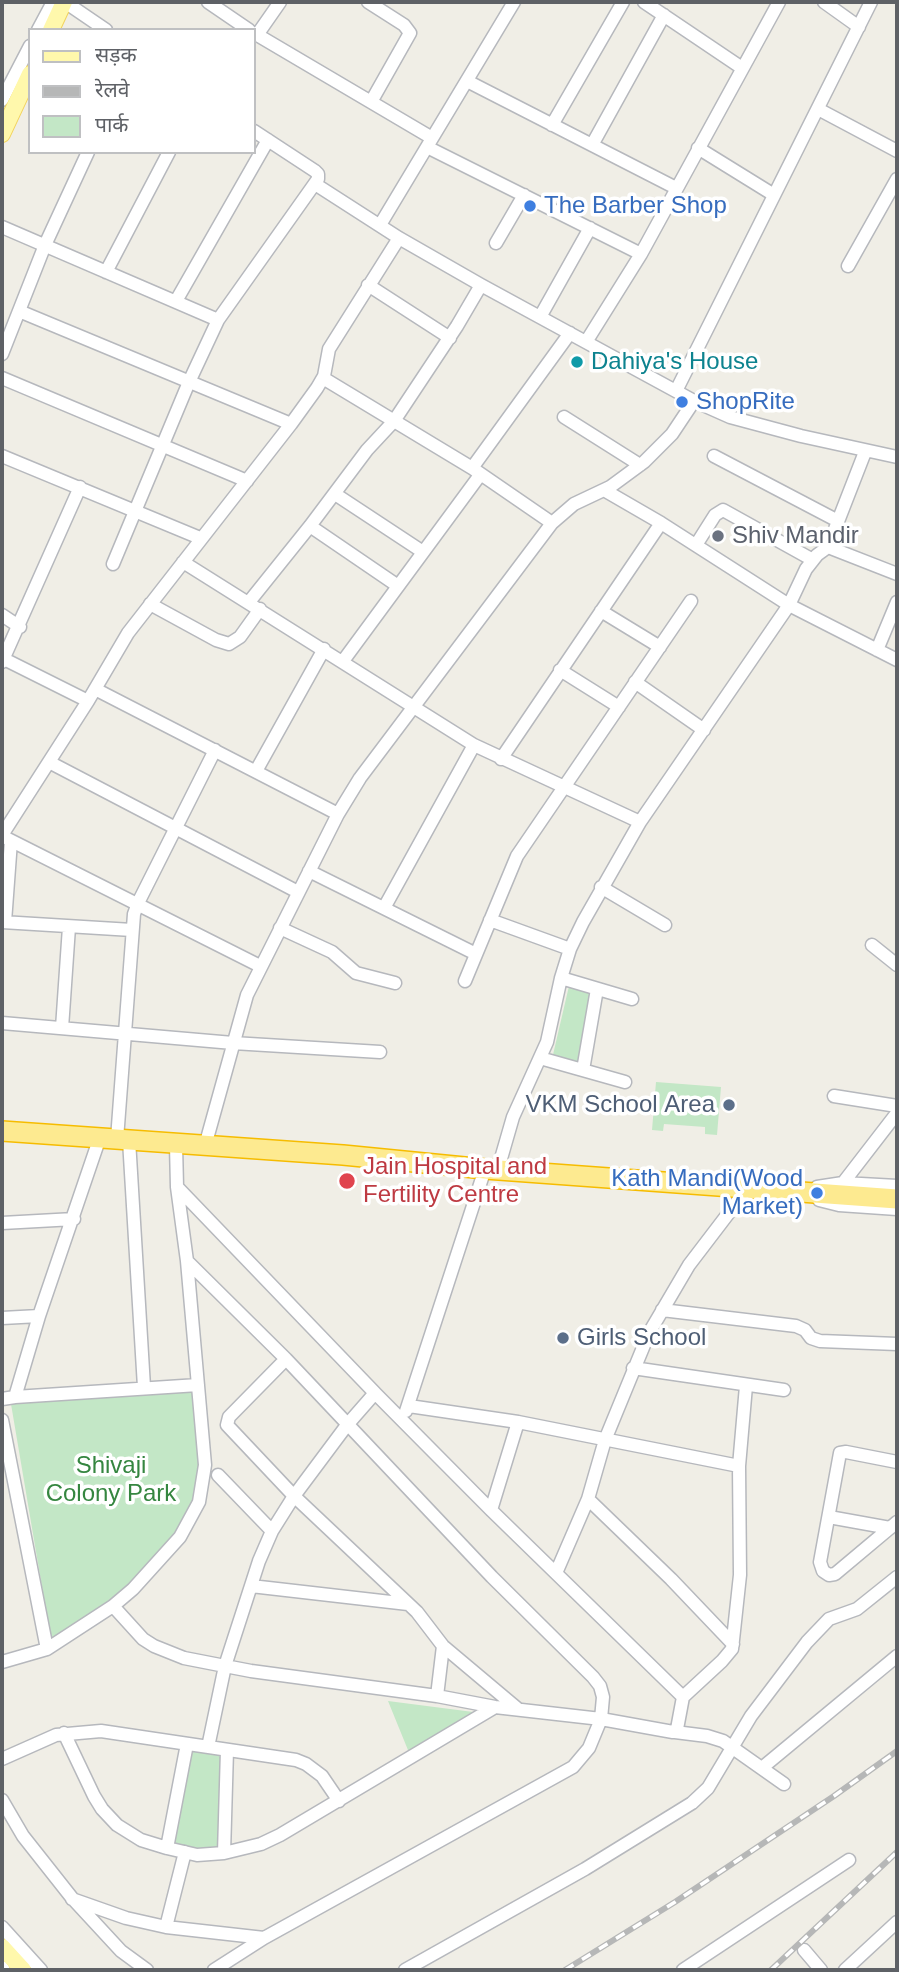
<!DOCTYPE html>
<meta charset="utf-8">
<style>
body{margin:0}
#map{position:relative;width:899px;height:1972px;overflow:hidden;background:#f0eee6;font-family:Arial,"Noto Sans Devanagari",sans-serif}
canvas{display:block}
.frame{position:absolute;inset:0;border:4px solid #5e6166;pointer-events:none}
.legend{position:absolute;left:28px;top:28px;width:228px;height:126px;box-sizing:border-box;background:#fff;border:2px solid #bfc0c2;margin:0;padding:9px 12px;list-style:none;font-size:21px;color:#5e6166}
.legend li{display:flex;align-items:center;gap:14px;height:35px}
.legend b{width:35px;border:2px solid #bfc0c2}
</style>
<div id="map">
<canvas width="899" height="1972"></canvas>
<div class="frame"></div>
<ul class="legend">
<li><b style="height:9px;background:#fff8ac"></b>सड़क</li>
<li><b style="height:9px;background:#b6b7b7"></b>रेलवे</li>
<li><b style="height:19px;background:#c3e7c6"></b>पार्क</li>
</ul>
</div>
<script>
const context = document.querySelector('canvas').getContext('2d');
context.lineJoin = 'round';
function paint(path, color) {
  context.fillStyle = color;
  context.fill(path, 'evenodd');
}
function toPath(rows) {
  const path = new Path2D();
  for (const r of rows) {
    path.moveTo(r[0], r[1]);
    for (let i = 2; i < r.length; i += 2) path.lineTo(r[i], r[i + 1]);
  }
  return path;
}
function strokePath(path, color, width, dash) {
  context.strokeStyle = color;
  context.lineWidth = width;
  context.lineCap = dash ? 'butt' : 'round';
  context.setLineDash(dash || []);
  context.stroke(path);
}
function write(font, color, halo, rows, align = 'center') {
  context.font = font + ' Arial,sans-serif';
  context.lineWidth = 7;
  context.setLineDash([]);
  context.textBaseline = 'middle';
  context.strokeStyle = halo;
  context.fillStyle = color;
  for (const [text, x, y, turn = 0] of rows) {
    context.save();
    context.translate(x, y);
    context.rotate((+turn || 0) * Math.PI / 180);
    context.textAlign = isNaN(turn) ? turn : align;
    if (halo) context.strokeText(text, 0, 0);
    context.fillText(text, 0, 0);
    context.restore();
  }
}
paint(toPath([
 [569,986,595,994,584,1065,552,1059],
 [656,1082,721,1087,717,1135,705,1134,705,1127,664,1124,663,1131,652,1130],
 [198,1385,205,1472,180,1537,117,1601,53,1652,11,1404],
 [388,1701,481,1713,410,1755],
 [189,1747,224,1753,222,1852,171,1846]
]), '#c3e7c6');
const minor = toPath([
 [65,2,106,30],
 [208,2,249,30],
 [368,2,404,25,410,33,371,102],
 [644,2,742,68],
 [824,2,859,27],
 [38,30,53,2],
 [254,33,432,138],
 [257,35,280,2],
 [467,81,676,188],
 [2,100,30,46],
 [818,109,897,151],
 [552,125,623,2],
 [592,145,664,15],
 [427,147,641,254],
 [698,148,774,195],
 [315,184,399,238,481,285,694,401,730,417,801,436,897,457],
 [380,225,514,2],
 [2,227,218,320],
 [496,243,524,195],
 [848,266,897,179],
 [106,272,169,152],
 [368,285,450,338],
 [176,301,268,140],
 [19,311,291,424],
 [540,317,590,228],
 [586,342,641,254,779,2],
 [2,354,45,245,88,152],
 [2,378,247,481],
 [323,378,472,468,552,523],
 [676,391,871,2],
 [564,417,640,465],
 [2,456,200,538],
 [714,456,838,521],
 [472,468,570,333],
 [604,490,661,523,789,605,897,660],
 [335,494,423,552],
 [310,526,398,586],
 [696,545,715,515,723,510,813,560],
 [828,547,897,574],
 [183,562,474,745,640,822],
 [113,564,189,382,218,320,318,179,318,174,315,171,254,131],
 [249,602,310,526,367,450,394,421,457,326,481,285],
 [150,604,216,640,229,644,240,637,260,609],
 [601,611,660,647],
 [2,615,20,627],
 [877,650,897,602],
 [4,659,88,701],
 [343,661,480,475],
 [2,662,80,487],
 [560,670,619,707],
 [635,682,704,730],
 [95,689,338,814],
 [501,759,661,523],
 [49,762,298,892],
 [256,771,324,649],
 [2,835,88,701,128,633,291,424,317,388,324,376,329,349,399,238],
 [2,836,260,966],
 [309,871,476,954],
 [601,887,665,925],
 [384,908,474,745],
 [490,920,570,949],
 [2,922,132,930],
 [5,922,11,841],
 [280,928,332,952,356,973,395,983],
 [872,945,897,965],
 [561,978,632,999],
 [465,981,517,856,691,601],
 [2,1023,233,1043,380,1052],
 [62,1028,69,927],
 [540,1058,625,1082],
 [583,1070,597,989],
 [834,1096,897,1106],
 [117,1139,134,914,138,903,215,750],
 [129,1140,144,1387],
 [205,1146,247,995,338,814,360,778,552,523,574,504,610,487,644,462,672,434,694,401],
 [498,1169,513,1117,547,1042,561,978,570,949,583,922,640,822,789,605,806,569,817,555,828,547,865,452],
 [843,1183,897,1186],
 [177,1187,375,1393],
 [817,1187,843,1183,897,1113],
 [819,1200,839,1205,897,1209],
 [2,1223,74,1219],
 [187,1261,286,1359,492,1577,593,1677,600,1686,603,1697,601,1719,589,1748,573,1767,264,1938,214,1970],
 [662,1310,796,1326,805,1330,811,1338,820,1341,897,1344],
 [2,1318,39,1316],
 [286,1359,229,1417,227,1425,294,1496,417,1612,443,1646,518,1709],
 [633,1368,784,1390],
 [15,1397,39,1316,100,1137],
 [2,1399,15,1397,198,1385],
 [409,1406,518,1422,739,1466],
 [406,1411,485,1169],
 [2,1420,47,1649],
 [897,1462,846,1452,840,1453,820,1562,823,1571,829,1575,835,1574,897,1522],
 [218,1475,272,1531],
 [588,1499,671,1579,733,1644],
 [491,1510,518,1422],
 [829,1517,890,1528],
 [556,1573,588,1499,605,1440,649,1333,689,1265,747,1189],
 [251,1586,408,1604],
 [113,1606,143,1639,154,1646,184,1658,225,1666,251,1671,437,1696,495,1707,601,1719,673,1732,677,1729,683,1697,491,1510,375,1393,347,1425,294,1496,272,1531,259,1561,225,1666,208,1747],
 [2,1662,47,1649,113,1606,133,1589,180,1537,199,1502,205,1465,187,1261,177,1187,176,1145],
 [437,1696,443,1646],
 [683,1697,722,1661,732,1649,740,1575,739,1466,746,1386],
 [675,1732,707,1736,723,1741,784,1784],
 [64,1733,94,1796,102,1809,117,1825,141,1840,167,1848,197,1855,224,1853,261,1844,280,1835,495,1707],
 [2,1759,56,1735,101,1731,296,1760,306,1764,322,1776,339,1801],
 [763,1767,897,1656],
 [2,1800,23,1836,72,1898,121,1951,147,1970],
 [167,1848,187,1744],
 [224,1853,227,1750],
 [72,1899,126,1918,166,1927,264,1938],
 [2,1927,41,1970],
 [166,1927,185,1852],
 [804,1950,821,1970],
 [2,1967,4,1970],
 [405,1970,585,1869,692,1803,708,1788,751,1716,807,1642,829,1619,857,1609,897,1577],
 [683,1970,849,1860],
 [845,1970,897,1922]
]);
const major = toPath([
 [51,30,64,2],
 [2,134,30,74],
 [2,1947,23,1970]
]);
const highway = toPath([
 [2,1131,343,1155,485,1169,897,1199]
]);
strokePath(minor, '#b6b8bd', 15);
strokePath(major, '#f2d35d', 18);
strokePath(highway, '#f6bc00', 22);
strokePath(minor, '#fff', 12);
strokePath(major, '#fff8ac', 16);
strokePath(highway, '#fdea90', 19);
const rail = toPath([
 [565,1970,675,1902,834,1796,897,1751],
 [771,1970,897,1852]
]);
strokePath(rail, '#b6b7b7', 6);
strokePath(rail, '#fff', 3.5, [10]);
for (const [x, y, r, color] of [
 [530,206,7,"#3f7fe0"],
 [577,362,7,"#0f9aa8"],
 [682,402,7,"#3f7fe0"],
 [718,536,7,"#6b7280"],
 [729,1105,7,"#5c6f8a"],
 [347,1181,9,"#e0444e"],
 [817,1193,7,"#3f7fe0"],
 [563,1338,7,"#5c6f8a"]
]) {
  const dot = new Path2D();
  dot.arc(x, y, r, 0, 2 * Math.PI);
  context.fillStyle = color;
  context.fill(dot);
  strokePath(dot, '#fff', 2.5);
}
write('24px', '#366cbe', '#fff', [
 ["The Barber Shop",544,206],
 ["ShopRite",696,402],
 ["Kath Mandi(Wood",803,1179,"right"],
 ["Market)",803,1207,"right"]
], 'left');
write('24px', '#0d838f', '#fff', [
 ["Dahiya's House",591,362]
], 'left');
write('24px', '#5b616d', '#fff', [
 ["Shiv Mandir",732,536]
], 'left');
write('24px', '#4e5e75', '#fff', [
 ["VKM School Area",715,1105],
 ["Girls School",577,1338,"left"]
], 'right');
write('24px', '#be3a42', '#fff', [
 ["Jain Hospital and",363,1167],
 ["Fertility Centre",363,1195]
], 'left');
write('24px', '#358640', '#fff', [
 ["Shivaji",111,1466],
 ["Colony Park",111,1494]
]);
</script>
